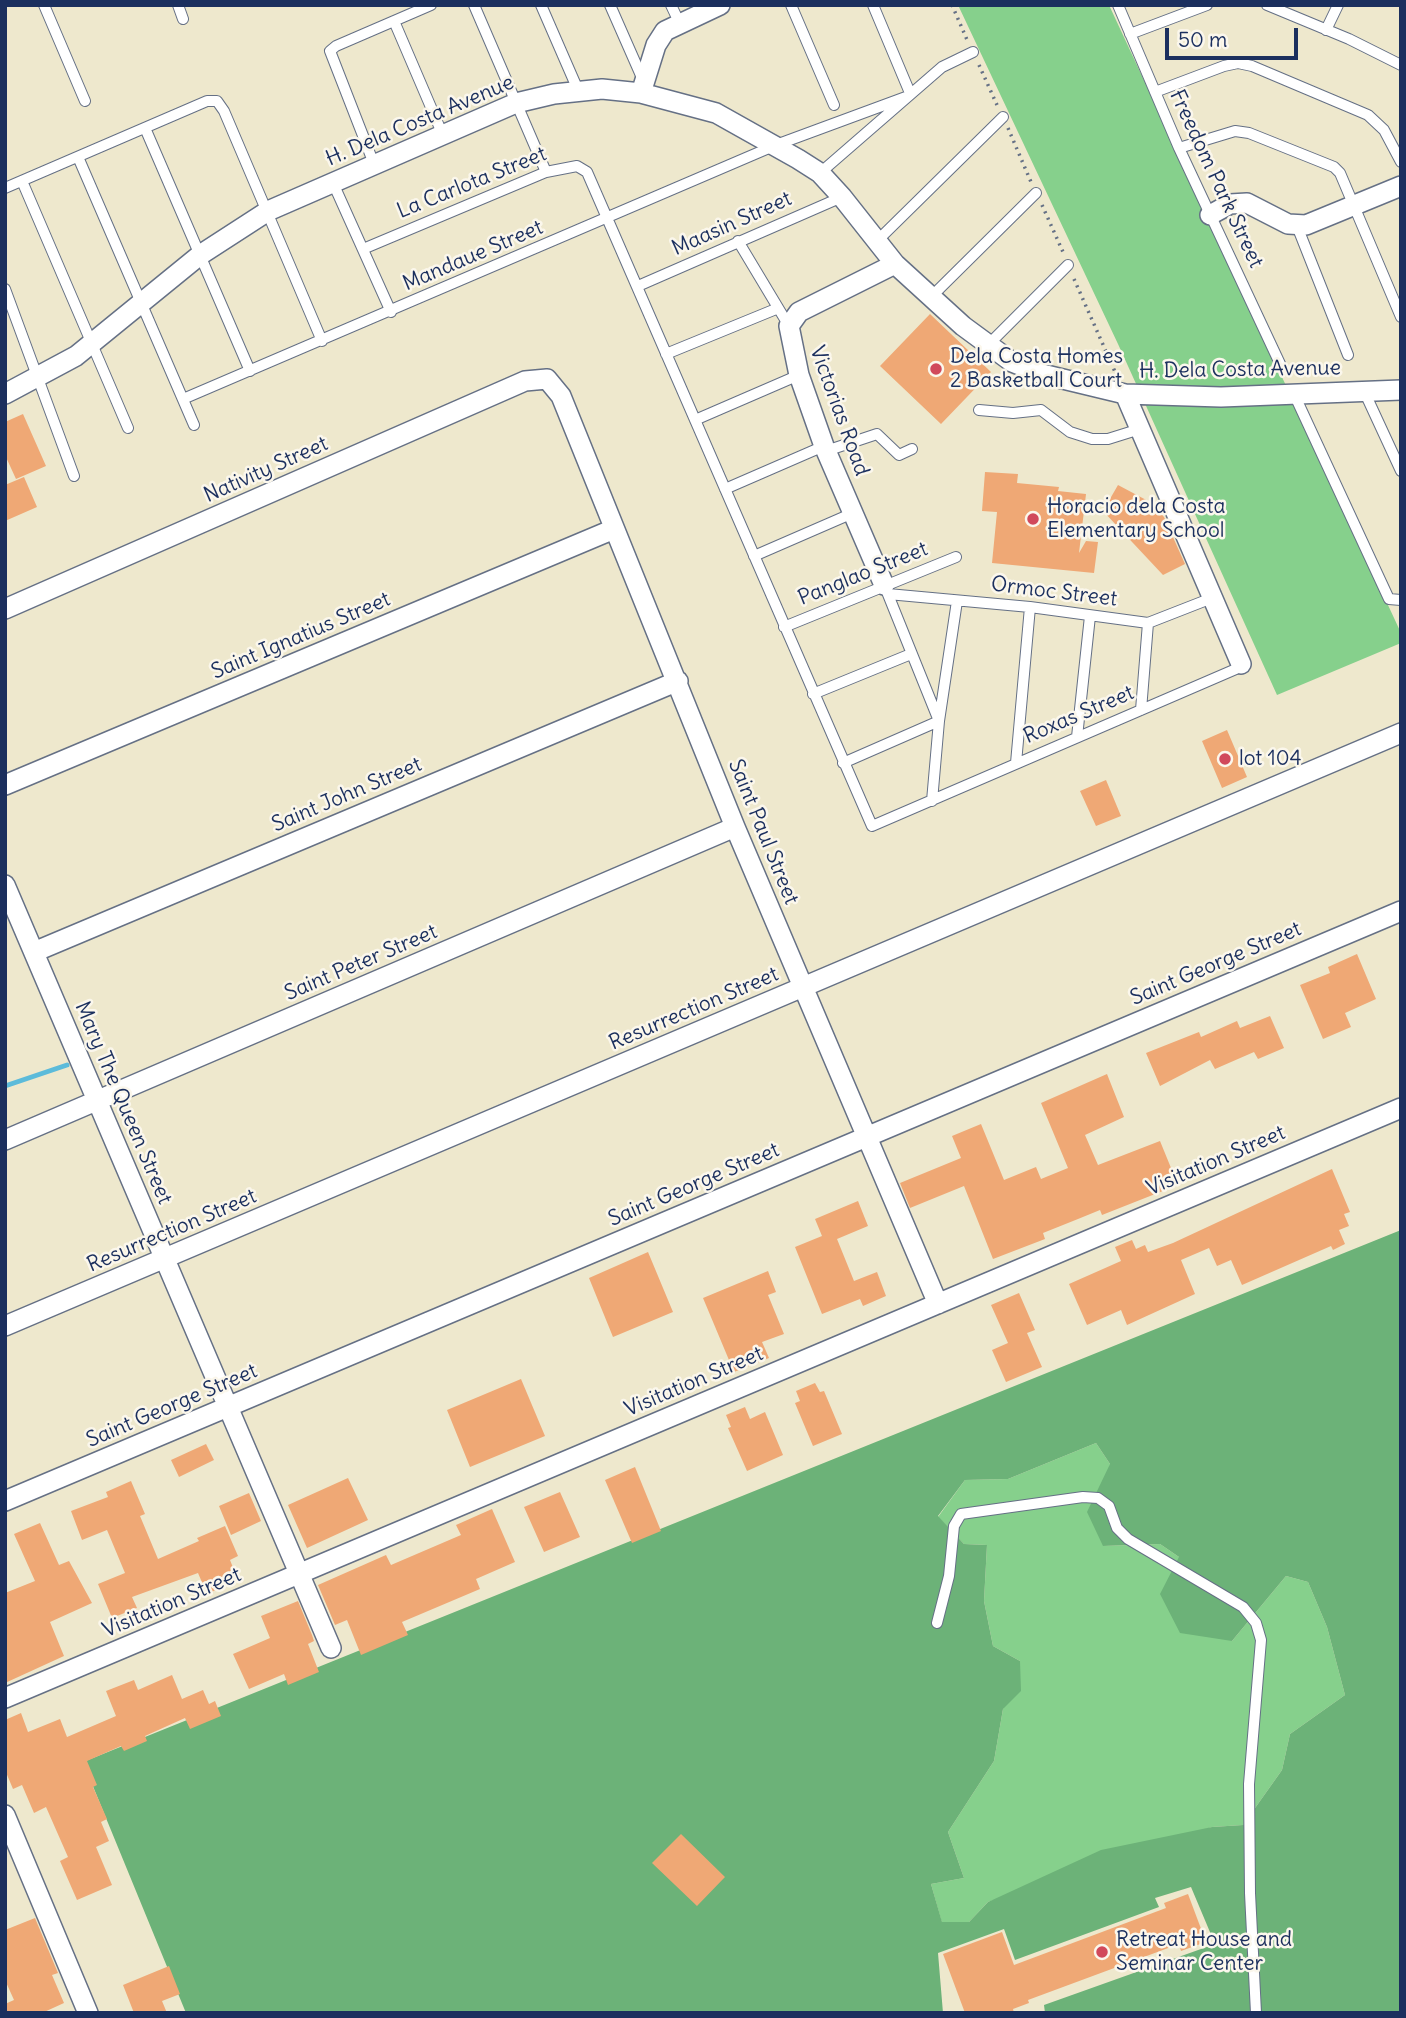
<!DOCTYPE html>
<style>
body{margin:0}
#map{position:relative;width:1406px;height:2018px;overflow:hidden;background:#eee8cd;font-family:Delius,sans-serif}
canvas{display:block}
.frame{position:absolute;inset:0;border:7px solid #1b2f5e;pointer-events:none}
.scale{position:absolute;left:1165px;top:28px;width:133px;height:32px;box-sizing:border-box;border:4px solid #1b2f5e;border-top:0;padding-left:9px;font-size:21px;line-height:24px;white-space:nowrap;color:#1b2f5e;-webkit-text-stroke:5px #fbf7ec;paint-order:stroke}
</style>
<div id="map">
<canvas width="1406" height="2018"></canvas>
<div class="frame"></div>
<div class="scale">50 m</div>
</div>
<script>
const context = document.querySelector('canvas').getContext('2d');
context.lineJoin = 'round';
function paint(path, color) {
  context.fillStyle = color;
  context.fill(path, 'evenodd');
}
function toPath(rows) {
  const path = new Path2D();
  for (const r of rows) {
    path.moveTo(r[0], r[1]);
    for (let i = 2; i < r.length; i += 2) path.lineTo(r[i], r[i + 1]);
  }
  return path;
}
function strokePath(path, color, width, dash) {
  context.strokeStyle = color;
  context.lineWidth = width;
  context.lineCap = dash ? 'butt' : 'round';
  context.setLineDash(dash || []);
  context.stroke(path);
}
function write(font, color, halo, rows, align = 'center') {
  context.font = font + ' Delius,sans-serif';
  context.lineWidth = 5;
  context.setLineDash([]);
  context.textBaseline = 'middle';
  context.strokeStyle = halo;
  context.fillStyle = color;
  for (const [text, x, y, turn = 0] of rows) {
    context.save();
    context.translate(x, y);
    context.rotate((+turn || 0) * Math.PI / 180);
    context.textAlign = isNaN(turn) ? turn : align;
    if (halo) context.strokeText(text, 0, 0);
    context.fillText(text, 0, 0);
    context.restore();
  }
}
paint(toPath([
 [958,5,1109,5,1401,633,1401,643,1277,695,1118,344],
 [1096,1443,1110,1464,1103,1546,1160,1544,1179,1557,1232,1641,1286,1576,1308,1582,1327,1627,1345,1695,1290,1734,1282,1770,1243,1825,1212,1827,988,1902,969,1922,942,1923,931,1884,964,1878,948,1832,994,1761,1003,1709,1020,1661,993,1646,984,1601,987,1545,964,1544,938,1517,965,1480,1008,1479]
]), '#86d08c');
paint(toPath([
 [1401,1230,1401,2013,1045,2013,1044,2005,1215,1944,1191,1887,1155,1898,1159,1907,1015,1960,1004,1929,938,1953,943,2013,186,2013,83,1762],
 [1096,1443,1110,1464,1087,1512,1103,1546,1160,1544,1179,1557,1160,1594,1180,1633,1232,1641,1286,1576,1308,1582,1327,1627,1345,1695,1290,1734,1282,1770,1243,1825,1212,1827,1101,1850,988,1902,969,1922,942,1922,931,1884,964,1878,948,1832,994,1761,1003,1709,1021,1691,1020,1661,993,1646,984,1601,987,1545,964,1544,938,1516,965,1480,1008,1479]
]), '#6cb278');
strokePath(toPath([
 [5,1086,67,1065]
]), '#5cbbda', 5);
paint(toPath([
 [930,314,991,372,941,424,880,366],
 [23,414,46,466,16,479,5,455,5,422],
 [985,472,1018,474,1017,483,1059,487,1058,491,1086,494,1079,553,1086,541,1098,542,1094,573,992,563,997,512,982,511],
 [24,477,37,507,5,521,5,485],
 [1118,485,1150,502,1164,517,1185,564,1163,575,1103,511],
 [1227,730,1247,777,1222,788,1202,741],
 [1106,780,1121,816,1096,826,1080,791],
 [1357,954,1376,999,1345,1013,1351,1027,1323,1039,1300,985,1330,973,1328,967],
 [1270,1016,1284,1048,1258,1059,1254,1052,1215,1069,1210,1060,1160,1086,1146,1053,1199,1032,1201,1037,1237,1021,1240,1028],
 [1107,1074,1124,1117,1085,1135,1098,1165,1160,1141,1178,1185,1102,1215,1100,1210,1078,1219,1043,1233,1045,1239,993,1259,964,1186,910,1208,900,1183,961,1158,952,1136,981,1124,1004,1180,1036,1167,1041,1179,1068,1168,1041,1103],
 [1332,1169,1350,1212,1344,1214,1349,1226,1339,1230,1345,1244,1333,1250,1331,1246,1242,1285,1231,1260,1217,1266,1209,1248,1181,1260,1195,1294,1127,1325,1121,1310,1087,1325,1069,1284,1121,1261,1115,1247,1132,1240,1136,1249,1145,1245,1148,1252,1173,1243],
 [858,1201,868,1226,837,1239,854,1281,877,1272,886,1296,863,1306,860,1299,822,1314,795,1247,822,1236,815,1219],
 [648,1252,673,1312,613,1337,589,1278],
 [768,1271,776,1292,768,1295,784,1334,762,1342,769,1358,734,1372,703,1298],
 [1019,1293,1035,1330,1027,1333,1042,1367,1006,1382,992,1350,1008,1343,991,1305],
 [521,1379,545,1436,470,1467,447,1410],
 [815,1383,820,1392,824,1391,842,1434,813,1446,795,1403,800,1401,796,1391],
 [745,1407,750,1419,765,1412,783,1455,747,1471,728,1428,731,1427,726,1415],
 [206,1444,214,1460,179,1477,171,1460],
 [635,1467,661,1531,632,1543,605,1480],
 [348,1478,368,1520,307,1548,288,1505],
 [131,1481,145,1514,140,1516,158,1559,199,1541,197,1538,225,1526,238,1556,230,1560,238,1580,207,1594,198,1573,132,1597,137,1608,112,1618,98,1584,125,1573,107,1530,82,1540,71,1511,108,1497,106,1492],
 [560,1492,580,1537,544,1552,524,1507],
 [249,1493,261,1521,231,1535,219,1506],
 [492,1509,515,1562,476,1579,480,1589,402,1622,408,1635,361,1655,347,1620,335,1625,318,1585,386,1555,391,1565,461,1535,456,1525],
 [40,1523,59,1565,69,1561,92,1603,50,1622,64,1656,5,1683,5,1593,35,1581,14,1534],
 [298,1601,312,1635,314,1641,308,1644,319,1672,288,1685,284,1674,249,1689,233,1654,270,1638,261,1616],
 [172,1675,182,1699,203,1690,209,1704,215,1701,221,1716,190,1729,185,1718,145,1736,147,1741,124,1751,121,1746,87,1761,97,1785,93,1787,107,1819,101,1822,109,1841,96,1847,112,1885,77,1900,60,1861,68,1857,46,1807,34,1813,22,1785,13,1789,5,1770,5,1720,21,1713,28,1732,60,1719,67,1737,116,1716,106,1691,134,1680,138,1690],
 [681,1834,725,1877,697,1906,652,1863],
 [1188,1894,1206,1942,1181,1951,1179,1944,1028,2000,1029,2003,1013,2009,1014,2013,965,2013,943,1954,1002,1932,1014,1965,1166,1908,1164,1903],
 [35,1918,58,1973,52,1975,64,2003,42,2013,5,2013,5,2004,14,2000,5,1980,5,1930],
 [169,1966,180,1994,162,2001,167,2013,134,2013,123,1985]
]), '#efa875');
const service = toPath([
 [44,5,85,101],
 [178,5,183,19],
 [474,5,546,172],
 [541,5,578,90],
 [610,5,643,80],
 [671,5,679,22],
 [791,5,834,105],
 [873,5,910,93],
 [1118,5,1179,148,1282,368],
 [1267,5,1349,39,1401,65],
 [394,21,442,133],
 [1326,30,1338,5],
 [1130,34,1207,5],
 [1155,92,1224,66,1238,63,1252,66,1368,115,1384,130,1401,162],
 [145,128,250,371],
 [1179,148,1235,131,1249,133,1334,167,1340,173,1401,317],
 [78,157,194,425],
 [374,164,330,51,336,46,431,5],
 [820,173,942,67,973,52],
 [22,181,128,428],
 [333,183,391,312],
 [5,188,207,101,217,101,224,111,322,341],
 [1297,226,1348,355],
 [738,241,789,326],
 [876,242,1003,117],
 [363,249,546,172,577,166,587,172,872,826,1236,669,1241,664],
 [638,286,842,197],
 [5,289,74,476],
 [930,298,1036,193],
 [988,345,1068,265],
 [666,354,776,309],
 [1364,391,1401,471],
 [1294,394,1389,599,1401,600],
 [183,399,776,145,906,97],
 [979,410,1013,413,1041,410,1070,432,1092,439,1108,439,1140,429],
 [695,420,799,375],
 [826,451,877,434,899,455,912,449],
 [725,489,824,446],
 [754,556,853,513],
 [887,592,939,721],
 [888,594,1030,607,1148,623,1212,598],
 [784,627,956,557],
 [813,694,911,654],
 [1141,710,1148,623],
 [1077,737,1090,616],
 [843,763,939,721],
 [1016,763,1030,607],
 [932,801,939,721,957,601],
 [937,1623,949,1576,954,1526,961,1514,1083,1497,1098,1498,1109,1506,1117,1528,1128,1539,1243,1607,1256,1623,1261,1640,1249,1784,1250,1893,1256,2013]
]);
const minor = toPath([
 [641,93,656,45,665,31,720,5],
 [1210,215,1230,204,1247,203,1288,224,1306,225,1401,186],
 [5,394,76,356,200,255,268,211,516,103,554,94,602,89,641,93,716,113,798,159,820,173,842,197,895,264,963,326,1012,362,1042,374,1125,394,1221,397,1401,390],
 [1125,394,1241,664],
 [884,585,824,446,799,375,789,326,799,312,895,264],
 [5,609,525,381,547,379,561,396,735,827,938,1304],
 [5,785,614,529],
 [5,885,331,1648],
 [34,952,678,681],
 [5,1140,735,827],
 [5,1326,1401,733],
 [5,1501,1401,911],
 [5,1698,1401,1108],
 [5,1815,88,2013]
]);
strokePath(service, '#657085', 12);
strokePath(minor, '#657085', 22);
strokePath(toPath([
 [952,5,968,42],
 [979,65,997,105],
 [1008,128,1031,182],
 [1042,205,1063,252],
 [1074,279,1116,374]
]), '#657085', 3.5, [2, 5]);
strokePath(service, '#fff', 10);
strokePath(minor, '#fff', 19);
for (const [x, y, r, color] of [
 [936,369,7,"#d1495b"],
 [1033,519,7,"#d1495b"],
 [1225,759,7,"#d1495b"],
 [1102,1952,7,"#d1495b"]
]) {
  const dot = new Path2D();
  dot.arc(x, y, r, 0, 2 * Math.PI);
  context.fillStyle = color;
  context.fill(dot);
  strokePath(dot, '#fbf7ec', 2.5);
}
write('21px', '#1b2f5e', '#fbf7ec', [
 ["H. Dela Costa Avenue",420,121,-23],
 ["Freedom Park Street",1216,179,65],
 ["La Carlota Street",472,183,-22],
 ["Maasin Street",732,224,-24],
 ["Mandaue Street",473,256,-23],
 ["H. Dela Costa Avenue",1240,370,-1],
 ["Victorias Road",839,411,70],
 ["Nativity Street",266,470,-24],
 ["Panglao Street",863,574,-22],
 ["Ormoc Street",1054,592,7],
 ["Saint Ignatius Street",301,636,-23],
 ["Roxas Street",1079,715,-23],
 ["Saint John Street",347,795,-23],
 ["Saint Paul Street",763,832,68],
 ["Saint Peter Street",361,963,-23],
 ["Saint George Street",1216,964,-23],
 ["Resurrection Street",694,1009,-23],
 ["Mary The Queen Street",123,1103,67],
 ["Visitation Street",1216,1161,-23],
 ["Saint George Street",694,1185,-23],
 ["Resurrection Street",172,1231,-23],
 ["Visitation Street",694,1382,-23],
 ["Saint George Street",172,1406,-23],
 ["Visitation Street",172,1603,-23]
]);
write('21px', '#1b2f5e', '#fbf7ec', [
 ["Dela Costa Homes",950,357],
 ["2 Basketball Court",950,381],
 ["Horacio dela Costa",1047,507],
 ["Elementary School",1047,531],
 ["lot 104",1239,759],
 ["Retreat House and",1116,1940],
 ["Seminar Center",1116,1964]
], 'left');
</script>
